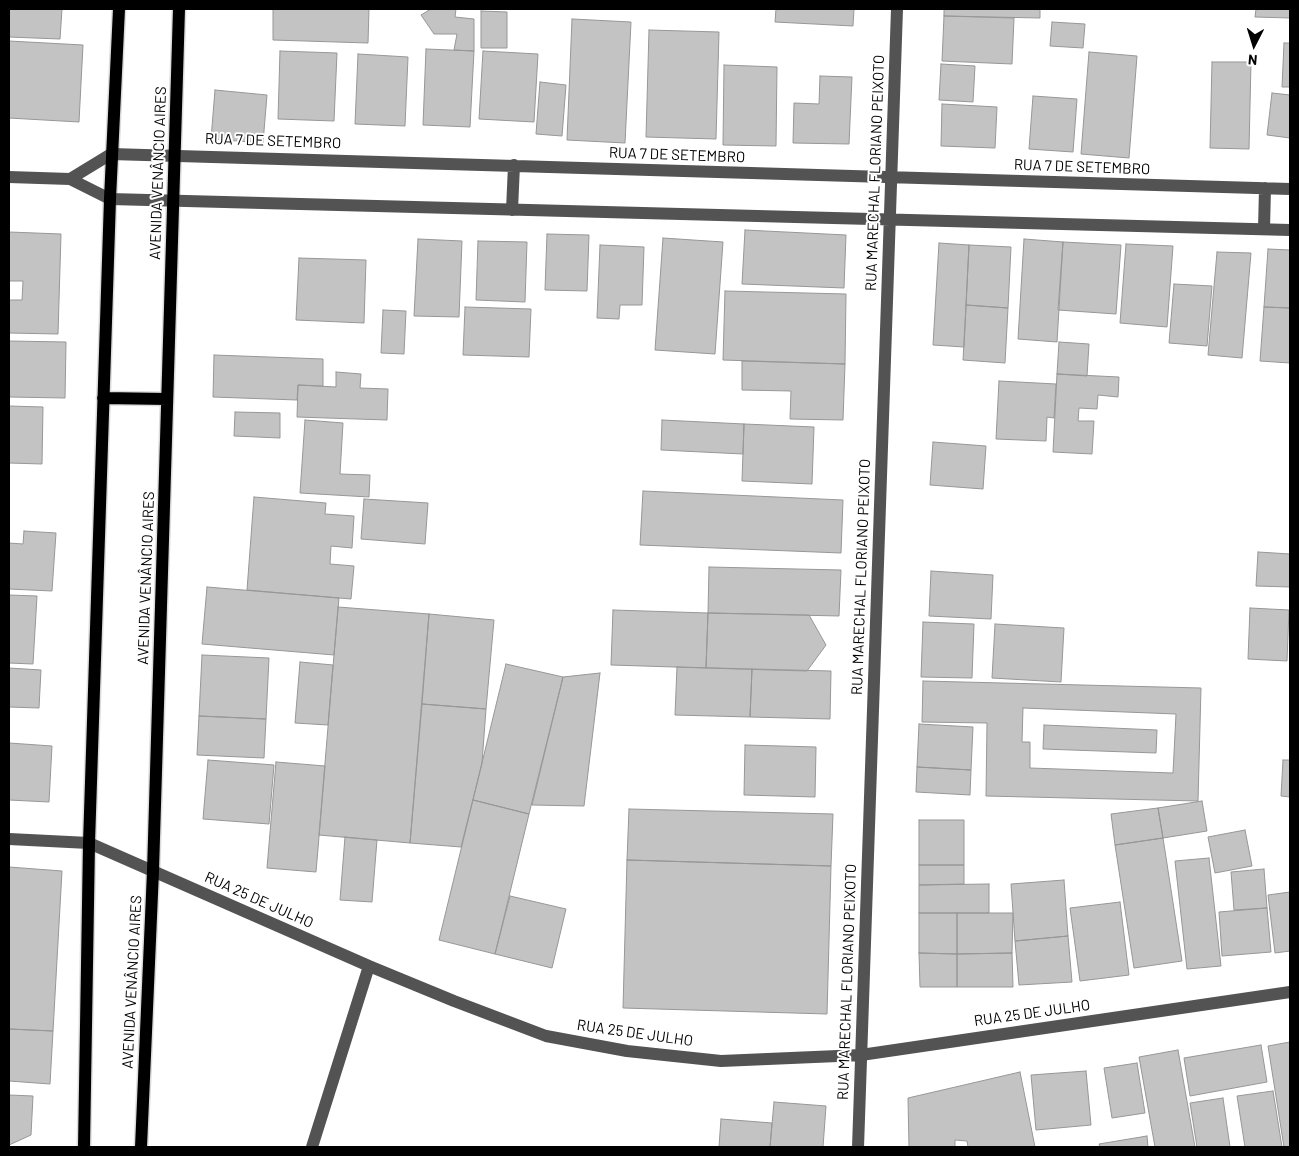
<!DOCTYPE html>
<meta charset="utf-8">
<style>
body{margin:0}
#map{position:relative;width:1299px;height:1156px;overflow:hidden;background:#fff;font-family:Barlow,sans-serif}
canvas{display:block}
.frame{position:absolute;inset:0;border:10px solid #000;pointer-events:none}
.north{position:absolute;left:1229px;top:20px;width:50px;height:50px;-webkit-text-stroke:4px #fff;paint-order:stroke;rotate:185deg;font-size:14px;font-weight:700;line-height:20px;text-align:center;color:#000}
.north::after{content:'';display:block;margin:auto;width:18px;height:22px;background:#000;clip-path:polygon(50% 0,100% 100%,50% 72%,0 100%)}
</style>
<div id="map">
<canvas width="1299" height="1156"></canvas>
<div class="frame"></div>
<div class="north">N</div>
</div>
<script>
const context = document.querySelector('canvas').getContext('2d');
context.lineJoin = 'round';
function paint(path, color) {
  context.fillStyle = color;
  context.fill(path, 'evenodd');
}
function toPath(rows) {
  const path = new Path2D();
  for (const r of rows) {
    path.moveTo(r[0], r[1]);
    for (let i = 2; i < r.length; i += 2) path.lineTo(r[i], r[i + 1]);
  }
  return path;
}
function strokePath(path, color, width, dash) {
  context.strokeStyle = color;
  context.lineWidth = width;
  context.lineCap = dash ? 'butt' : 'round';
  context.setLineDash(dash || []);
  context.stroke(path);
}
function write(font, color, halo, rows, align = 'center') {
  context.font = font + ' Barlow,sans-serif';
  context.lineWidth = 4;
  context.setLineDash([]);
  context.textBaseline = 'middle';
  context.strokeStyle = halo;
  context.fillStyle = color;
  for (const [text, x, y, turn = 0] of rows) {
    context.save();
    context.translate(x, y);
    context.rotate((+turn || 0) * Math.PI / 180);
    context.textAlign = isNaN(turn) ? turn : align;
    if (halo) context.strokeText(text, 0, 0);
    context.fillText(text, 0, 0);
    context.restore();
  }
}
const building = toPath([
 [9,9,62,9,60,39,9,37,9,9],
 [273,9,369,9,368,43,273,40,273,9],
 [431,9,456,9,455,17,474,19,474,51,454,50,457,34,434,34,421,15,431,9],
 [776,9,854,9,853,26,775,22,776,9],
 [944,9,1040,9,1040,18,944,16,944,9],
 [1256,9,1290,9,1290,18,1255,17,1256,9],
 [481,11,507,12,507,48,481,48,481,11],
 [944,16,1014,18,1012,64,942,61,944,16],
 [572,19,631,22,625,143,567,140,572,19],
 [1052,22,1085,24,1083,48,1050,46,1052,22],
 [649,30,719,32,716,139,646,137,649,30],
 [9,41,83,45,79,122,9,118,9,41],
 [1284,43,1290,43,1290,87,1282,87,1284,43],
 [426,49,474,51,470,127,423,125,426,49],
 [280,51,337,53,334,121,278,119,280,51],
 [483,51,538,54,534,122,479,119,483,51],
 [1089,52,1137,56,1129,158,1081,154,1089,52],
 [358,54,408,57,405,126,355,124,358,54],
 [1212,62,1251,62,1249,149,1210,148,1212,62],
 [941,64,975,66,973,102,939,100,941,64],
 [724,65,777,67,776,146,723,145,724,65],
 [820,76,852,77,849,144,793,143,794,103,819,104,820,76],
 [540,82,566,85,562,136,536,134,540,82],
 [215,90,267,95,263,143,211,139,215,90],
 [1272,93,1290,95,1290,138,1267,135,1272,93],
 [1033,96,1077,99,1073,152,1029,149,1033,96],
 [942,104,997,107,995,148,941,146,942,104],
 [745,230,846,235,844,288,742,284,745,230],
 [9,232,61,234,58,334,9,333,9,300,22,300,23,281,9,281,9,232],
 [547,234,589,235,587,291,545,290,547,234],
 [663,238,723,242,715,354,655,350,663,238],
 [418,239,462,241,459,317,414,316,418,239],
 [1024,239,1063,242,1057,342,1018,339,1024,239],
 [478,241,527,242,525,302,476,300,478,241],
 [1063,242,1121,245,1116,314,1058,310,1063,242],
 [939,243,969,245,964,347,933,345,939,243],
 [1126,244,1173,246,1167,327,1120,323,1126,244],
 [600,245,644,247,642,305,620,305,619,319,597,318,600,245],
 [969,245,1011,247,1008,308,966,305,969,245],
 [1268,249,1290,250,1290,308,1264,307,1268,249],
 [1217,252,1251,253,1242,358,1208,355,1217,252],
 [299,258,366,260,364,323,296,320,299,258],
 [1174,284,1212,286,1207,346,1169,343,1174,284],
 [725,291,846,294,845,364,723,360,725,291],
 [966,305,1008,308,1005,363,963,360,966,305],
 [465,307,531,309,529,357,463,355,465,307],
 [1264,307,1290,308,1290,363,1260,361,1264,307],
 [383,310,406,311,404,354,381,353,383,310],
 [9,341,66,342,65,398,9,397,9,341],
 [1059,342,1089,344,1087,376,1057,374,1059,342],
 [214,355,323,359,323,386,298,385,297,400,213,397,214,355],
 [742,361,845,364,843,420,790,419,791,391,742,390,742,361],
 [336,372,361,374,360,388,388,389,387,420,297,417,298,385,336,387,336,372],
 [1057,374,1119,377,1118,397,1098,395,1097,409,1079,408,1078,421,1094,421,1092,454,1053,452,1057,374],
 [999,381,1056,384,1054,418,1047,417,1046,441,996,439,999,381],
 [9,406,43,407,42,464,9,463,9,406],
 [235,412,280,413,280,438,234,436,235,412],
 [305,420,343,423,340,474,370,475,369,497,300,493,305,420],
 [662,420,744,424,743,454,661,450,662,420],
 [744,424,814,427,812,484,742,481,744,424],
 [933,442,986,446,983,489,930,485,933,442],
 [643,491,843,500,841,553,640,545,643,491],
 [254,497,326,503,325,514,354,516,352,548,331,546,330,564,354,566,351,599,247,590,254,497],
 [364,499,428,503,425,544,361,539,364,499],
 [24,531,56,533,52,591,9,589,9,543,23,544,24,531],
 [1258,552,1290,554,1290,587,1256,586,1258,552],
 [709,567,841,570,839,616,708,613,709,567],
 [931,571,993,575,991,619,929,616,931,571],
 [207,587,339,598,334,655,202,644,207,587],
 [9,595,37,596,33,664,9,663,9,595],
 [338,607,429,614,410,843,319,835,338,607],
 [1250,608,1289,610,1287,661,1248,659,1250,608],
 [613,610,708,613,706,668,611,665,613,610],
 [708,613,809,615,826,645,807,671,706,668,708,613],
 [429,614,494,620,486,709,422,704,429,614],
 [923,622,974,624,972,678,921,677,923,622],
 [995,624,1064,628,1061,682,992,678,995,624],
 [202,655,269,658,266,719,199,716,202,655],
 [300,662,333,665,328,725,295,723,300,662],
 [506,664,563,677,529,814,473,800,506,664],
 [677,667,752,669,750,717,675,715,677,667],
 [9,668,41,670,39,708,9,707,9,668],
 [752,669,831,671,830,719,750,717,752,669],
 [600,673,584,806,532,805,563,677,600,673],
 [923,681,1201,688,1198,801,986,796,987,723,922,722,923,681],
 [1023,708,1176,714,1173,773,1030,768,1030,742,1022,742,1023,708],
 [422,704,486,709,482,763,461,847,410,843,422,704],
 [199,716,266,719,264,758,197,755,199,716],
 [919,724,973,727,971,770,917,767,919,724],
 [1044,725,1157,730,1156,753,1043,749,1044,725],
 [9,743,52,746,49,802,9,800,9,743],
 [745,745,816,747,815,797,744,795,745,745],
 [208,760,274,765,269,824,203,819,208,760],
 [1283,760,1290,760,1290,797,1281,796,1283,760],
 [276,762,325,766,316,872,267,868,276,762],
 [917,767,971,770,970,795,916,792,917,767],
 [473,800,529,814,495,954,439,940,473,800],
 [1202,801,1207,831,1163,838,1158,808,1202,801],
 [1158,808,1163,838,1115,845,1111,814,1158,808],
 [629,809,833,814,831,866,627,860,629,809],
 [919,820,964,820,964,865,919,865,919,820],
 [1245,830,1252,866,1215,873,1208,837,1245,830],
 [345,837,377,840,372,902,340,900,345,837],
 [1163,838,1182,961,1134,968,1115,845,1163,838],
 [1209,858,1221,966,1187,969,1175,861,1209,858],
 [627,860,831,866,827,1014,623,1008,627,860],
 [919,865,964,865,964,884,919,885,919,865],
 [9,867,62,871,53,1031,9,1029,9,867],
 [1264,869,1267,908,1234,910,1231,872,1264,869],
 [1064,880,1068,936,1015,941,1011,884,1064,880],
 [989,884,989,913,919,913,919,885,989,884],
 [1290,892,1290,951,1275,953,1268,895,1290,892],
 [510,896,566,909,552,968,495,954,510,896],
 [1120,902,1129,975,1080,981,1070,908,1120,902],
 [1267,908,1271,952,1222,956,1219,912,1267,908],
 [919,913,957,913,957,954,919,953,919,913],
 [957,913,1013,913,1012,953,957,954,957,913],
 [1068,936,1072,982,1019,985,1015,941,1068,936],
 [919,953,957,954,957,987,920,987,919,953],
 [1012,953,1013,987,957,987,957,954,1012,953],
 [9,1029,53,1031,50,1084,9,1081,9,1029],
 [1290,1042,1290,1147,1284,1147,1268,1046,1290,1042],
 [1261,1045,1267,1082,1190,1096,1184,1058,1261,1045],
 [1178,1050,1195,1147,1155,1147,1139,1057,1178,1050],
 [1137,1063,1145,1113,1112,1118,1104,1068,1137,1063],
 [1086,1071,1091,1125,1036,1130,1031,1075,1086,1071],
 [1020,1072,1035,1147,968,1147,967,1141,955,1140,955,1147,909,1147,908,1098,1020,1072],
 [1273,1091,1282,1147,1245,1147,1237,1096,1273,1091],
 [9,1095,33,1096,31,1135,9,1145,9,1095],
 [1223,1098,1230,1147,1197,1147,1190,1103,1223,1098],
 [774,1102,826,1106,823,1147,770,1147,774,1102],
 [721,1119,772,1123,770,1147,719,1147,721,1119],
 [1147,1136,1148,1147,1100,1147,1099,1144,1147,1136]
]);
paint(building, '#c3c3c3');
strokePath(building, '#979797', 1);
const major = toPath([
 [103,398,167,399],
 [84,1147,89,843,110,199,119,9],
 [141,1147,153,871,179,9]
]);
strokePath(major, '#dbdbdb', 15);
strokePath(toPath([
 [9,177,70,179,110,199,1290,230],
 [70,179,111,154,1290,189],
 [512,210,514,165],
 [1264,229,1265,188],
 [9,839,89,843,369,966,454,1001,546,1036,627,1051,721,1061,861,1055,1290,992],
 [312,1147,369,966],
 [858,1147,897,9]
]), '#535353', 12);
strokePath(major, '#000', 12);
write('15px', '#000', '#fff', [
 ["RUA 7 DE SETEMBRO",273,141,2],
 ["RUA 7 DE SETEMBRO",677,155,2],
 ["RUA 7 DE SETEMBRO",1082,167,2],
 ["AVENIDA VENÂNCIO AIRES",158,173,-88],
 ["RUA MARECHAL FLORIANO PEIXOTO",875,173,-88],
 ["RUA MARECHAL FLORIANO PEIXOTO",861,577,-88],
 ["AVENIDA VENÂNCIO AIRES",146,578,-88],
 ["RUA 25 DE JULHO",259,900,24],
 ["AVENIDA VENÂNCIO AIRES",132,982,-87],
 ["RUA MARECHAL FLORIANO PEIXOTO",847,982,-88],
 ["RUA 25 DE JULHO",1032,1013,-8],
 ["RUA 25 DE JULHO",635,1033,8]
]);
</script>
